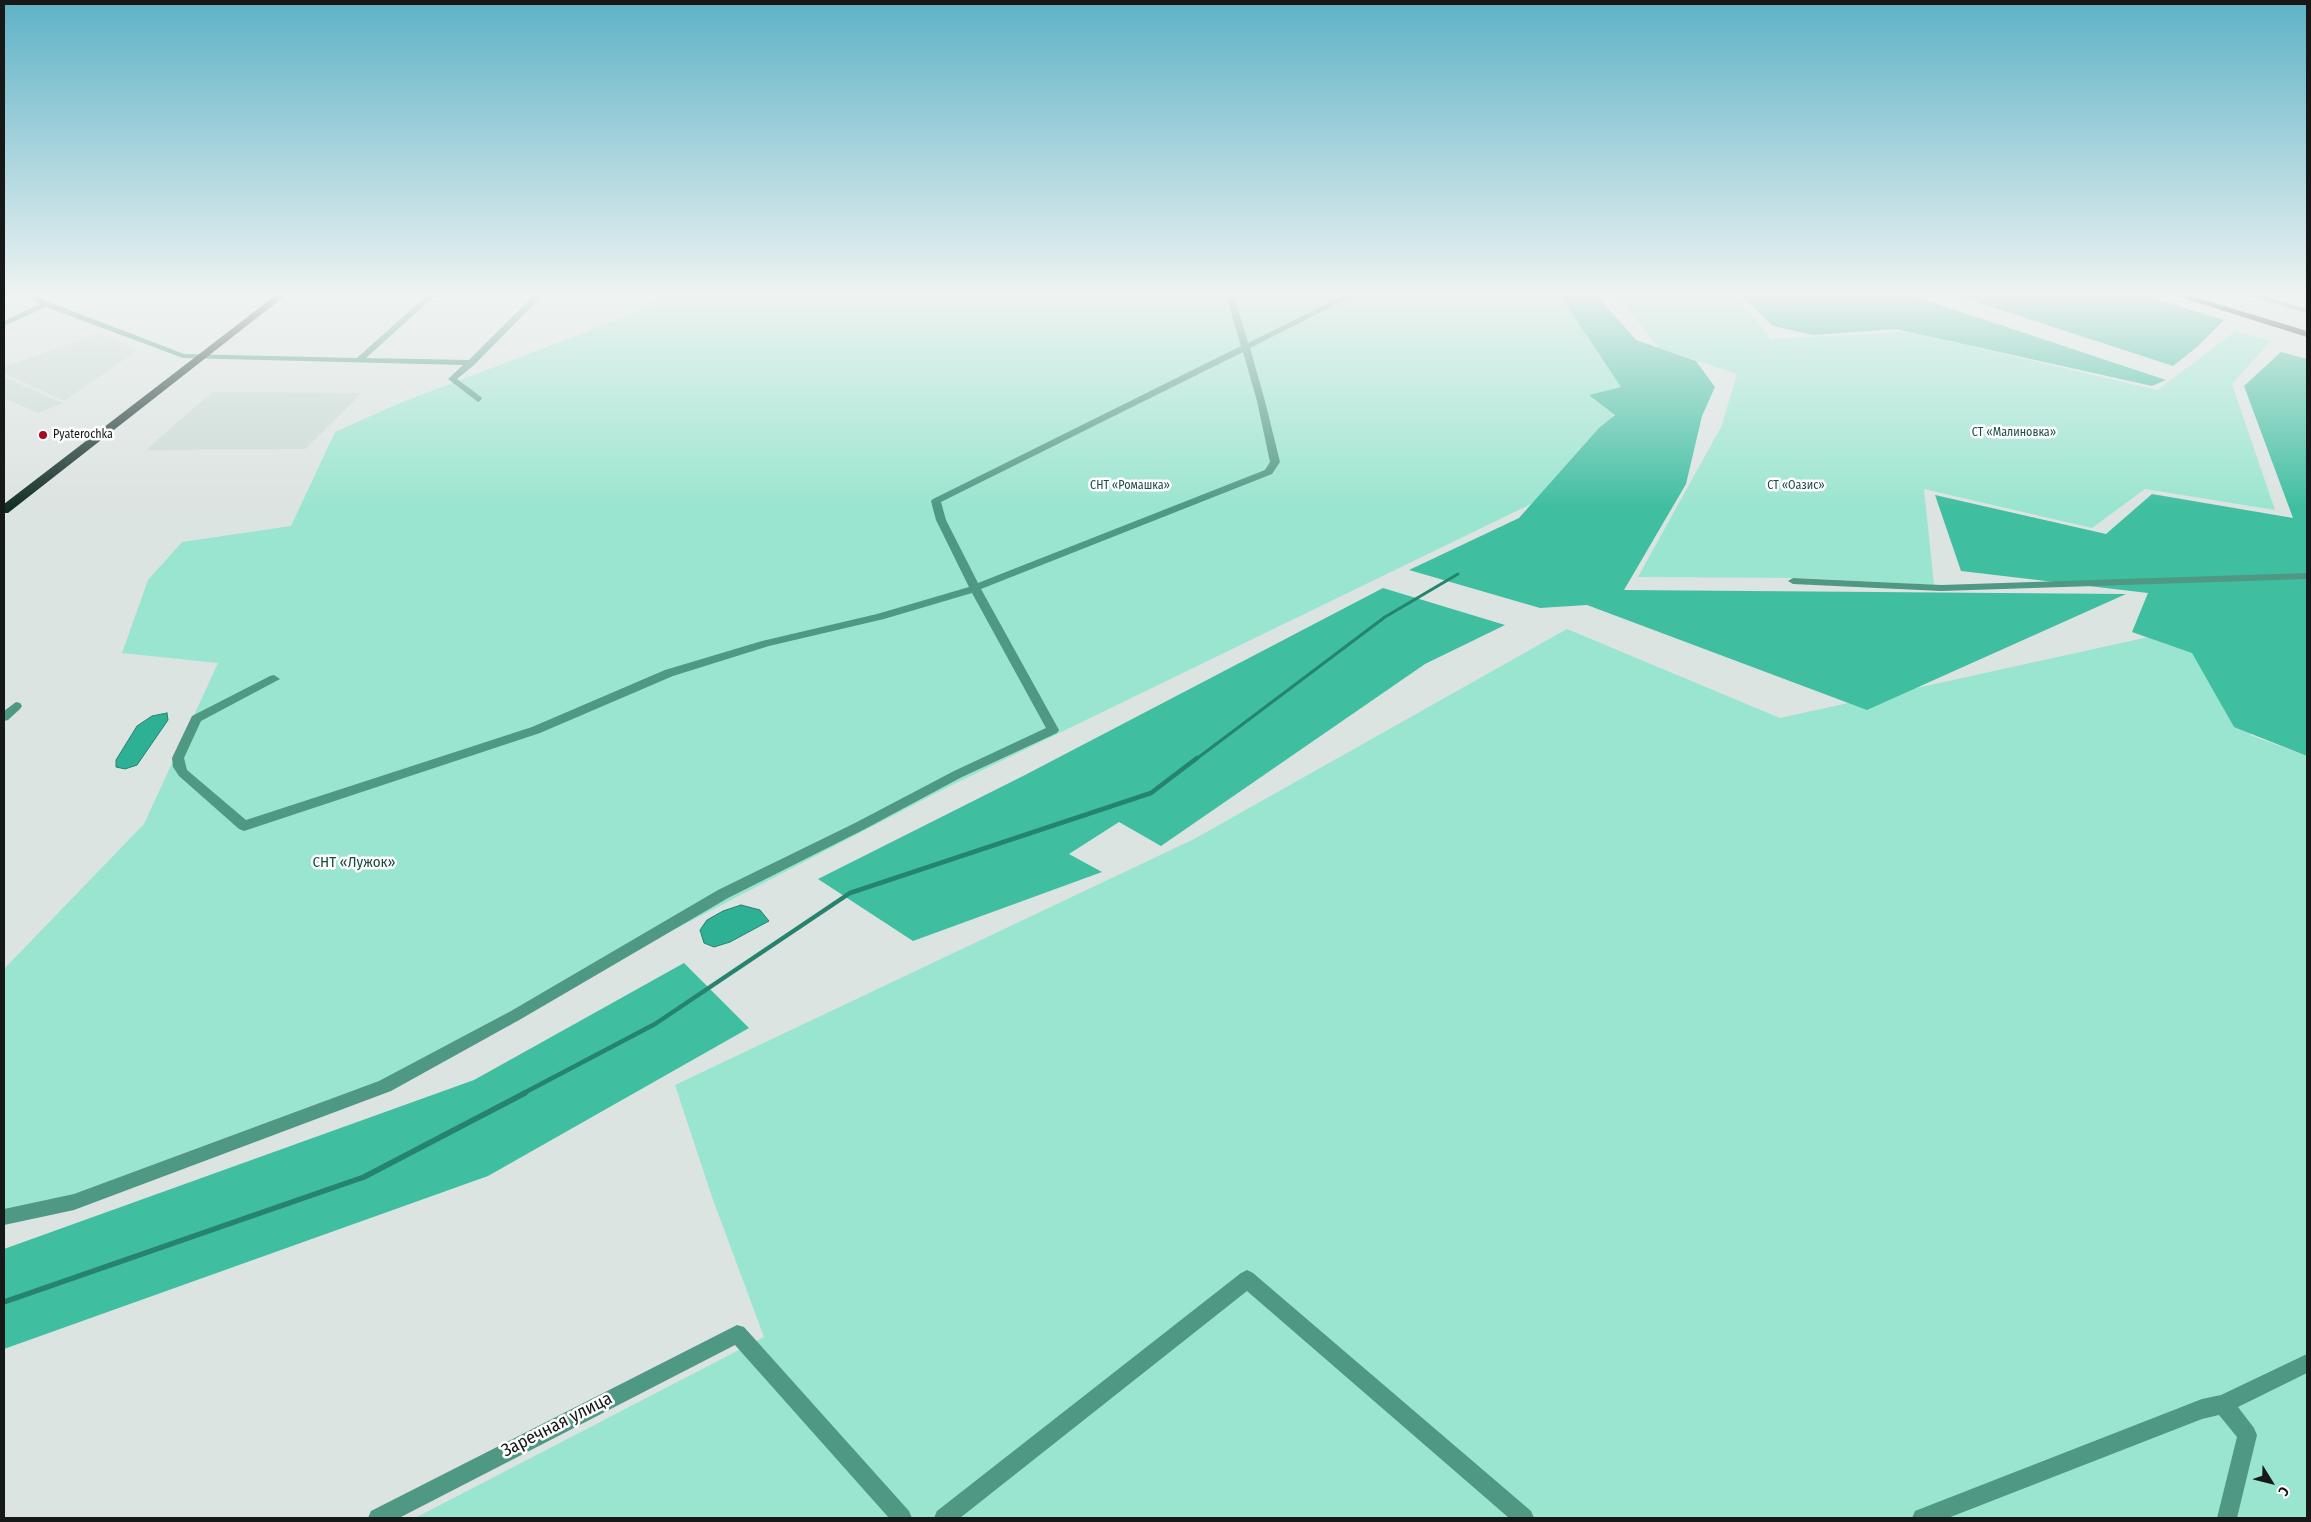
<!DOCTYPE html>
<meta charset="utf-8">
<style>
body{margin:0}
#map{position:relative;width:2311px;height:1522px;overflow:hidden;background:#dce4e2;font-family:"Fira Sans Condensed",sans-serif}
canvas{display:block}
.frame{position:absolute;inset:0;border:5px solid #161918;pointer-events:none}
.north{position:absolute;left:2246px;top:1457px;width:50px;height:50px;-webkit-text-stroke:4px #fff;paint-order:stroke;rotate:126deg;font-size:14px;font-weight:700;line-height:20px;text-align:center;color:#161918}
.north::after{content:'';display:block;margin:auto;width:18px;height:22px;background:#161918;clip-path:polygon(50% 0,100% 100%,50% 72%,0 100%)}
</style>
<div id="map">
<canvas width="2311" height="1522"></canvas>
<div class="frame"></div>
<div class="north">С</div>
</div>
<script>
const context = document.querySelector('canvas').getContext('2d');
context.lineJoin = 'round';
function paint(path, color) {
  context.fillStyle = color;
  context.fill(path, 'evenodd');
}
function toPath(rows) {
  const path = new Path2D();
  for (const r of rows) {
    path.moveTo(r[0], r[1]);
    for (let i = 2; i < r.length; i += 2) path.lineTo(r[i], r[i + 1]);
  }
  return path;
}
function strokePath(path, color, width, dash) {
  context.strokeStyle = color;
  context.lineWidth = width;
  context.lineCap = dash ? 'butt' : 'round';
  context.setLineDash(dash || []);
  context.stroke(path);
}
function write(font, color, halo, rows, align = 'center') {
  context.font = font + ' "Fira Sans Condensed",sans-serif';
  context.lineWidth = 5;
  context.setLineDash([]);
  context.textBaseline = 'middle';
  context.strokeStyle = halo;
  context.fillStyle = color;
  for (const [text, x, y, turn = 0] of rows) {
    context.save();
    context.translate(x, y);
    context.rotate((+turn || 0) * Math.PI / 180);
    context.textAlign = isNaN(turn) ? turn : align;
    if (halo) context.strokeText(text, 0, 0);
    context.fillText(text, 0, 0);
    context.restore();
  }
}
paint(toPath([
 [100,333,138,350,64,401,4,373,4,367],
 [4,377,55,400,63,403,38,413,4,398],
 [212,392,362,393,305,449,146,450]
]), '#c9dad4');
paint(toPath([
 [662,295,1557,295,1629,361,1620,400,1609,423,1533,503,948,787,391,1077,44,1214,4,1218,4,969,144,824,218,663,122,653,148,580,182,542,291,526,335,432,395,405,648,308],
 [1617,295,1735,295,1771,339,1910,332,2157,390,2236,331,2271,341,2232,384,2275,510,2145,489,2092,528,1924,489,1934,585,1802,578,1638,577,1721,427,1737,374,1659,348],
 [1567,629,1780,718,2153,636,2293,691,2250,735,2307,756,2307,1518,415,1518,764,1337,712,1197,675,1085,1194,839]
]), '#9ae5cf');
paint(toPath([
 [1560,295,1597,295,1636,340,1696,361,1715,387,1702,416,1686,484,1624,590,2126,594,1867,710,1587,605,1540,608,1409,570,1519,518,1599,428,1615,415,1589,395,1621,387],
 [1741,295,1910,295,2166,380,2152,386,1896,329,1813,335,1773,326],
 [1955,295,2143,295,2224,320,2197,347,2173,366],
 [2281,352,2307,359,2307,756,2234,727,2192,653,2132,632,2148,593,1961,571,1935,495,2106,534,2152,494,2293,518,2244,386],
 [1383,588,1505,625,1425,664,1161,846,1119,822,1069,854,1102,872,913,941,818,879,1025,775],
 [684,963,749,1028,488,1176,4,1349,4,1249,474,1080]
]), '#3fbea0');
const water = toPath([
 [167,713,168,720,137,765,125,769,116,767,116,760,137,726,152,716,167,713],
 [741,905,760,910,769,921,730,942,714,947,704,943,700,930,707,920,723,911,741,905]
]);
paint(water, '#2db093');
strokePath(water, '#26836e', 1);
strokePath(toPath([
 [1195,760,1385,617,1458,574]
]), '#26836e', 3);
strokePath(toPath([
 [522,1094,655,1024,850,893,1151,793,1197,758]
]), '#26836e', 4.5);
strokePath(toPath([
 [4,1302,364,1177,525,1093]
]), '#26836e', 5.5);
paint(toPath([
 [25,295,35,295,49,302,184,354,357,358,427,295,436,295,366,358,469,360,534,295,543,295,474,365,457,379,481,397,482,399,478,402,448,379,463,365,183,358,46,307,4,326,4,321,40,304,25,295],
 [1226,295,1234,295,1248,343,1345,295,1355,295,1250,348,1265,401,1280,462,1272,474,981,589,1059,730,1057,733,962,777,865,829,728,898,521,1019,391,1091,74,1210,4,1225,4,1209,74,1194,379,1081,511,1011,718,890,855,823,954,771,1046,728,972,593,884,619,769,646,673,676,540,733,244,831,239,829,179,776,173,767,172,758,192,716,270,676,274,675,280,679,201,721,184,758,187,770,246,820,532,727,665,670,762,641,877,614,969,587,936,520,931,501,933,499,1241,346,1226,295],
 [1243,352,1257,401,1270,462,1265,470,978,583,946,520,941,502,1243,352],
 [2245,295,2259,295,2307,309,2307,313,2245,295],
 [2307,573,2307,579,1941,591,1793,584,1788,581,1793,578,1941,585,2307,573],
 [16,702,20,703,22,706,20,709,8,720,4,721,4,711,16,702],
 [1247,1270,1253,1273,1531,1511,1534,1518,1509,1518,1247,1291,960,1518,934,1518,937,1511,1241,1273,1247,1270],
 [737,1325,744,1327,909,1511,912,1518,889,1518,735,1345,399,1518,368,1518,371,1511,737,1325],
 [2307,1354,2307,1373,2238,1407,2254,1428,2257,1435,2237,1518,2217,1518,2237,1437,2219,1415,2202,1419,1948,1518,1912,1518,1915,1511,2202,1399,2221,1395,2307,1354]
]), '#4f9884');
paint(toPath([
 [276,295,286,295,8,513,4,513,4,504,276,295],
 [2173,295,2188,295,2307,331,2307,337,2173,295]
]), '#132e27');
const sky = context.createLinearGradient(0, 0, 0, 508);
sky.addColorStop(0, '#5db2c6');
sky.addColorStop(0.58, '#eff3f2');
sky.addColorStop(1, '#eff3f200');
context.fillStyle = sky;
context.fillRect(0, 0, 2311, 508);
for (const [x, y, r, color] of [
 [43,435,5,"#a50c1f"]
]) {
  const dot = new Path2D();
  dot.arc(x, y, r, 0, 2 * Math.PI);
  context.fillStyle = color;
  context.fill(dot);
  strokePath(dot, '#fff', 2);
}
write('12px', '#1a4e41', '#fff', [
 ["СТ «Малиновка»",2014,433],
 ["СНТ «Ромашка»",1130,486],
 ["СТ «Оазис»",1796,486]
]);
write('12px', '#161918', '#fff', [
 ["Pyaterochka",53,435]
], 'left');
write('15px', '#1a4e41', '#fff', [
 ["СНТ «Лужок»",354,863]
]);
write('18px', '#161918', '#fff', [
 ["Заречная улица",557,1425,-27]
]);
</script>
